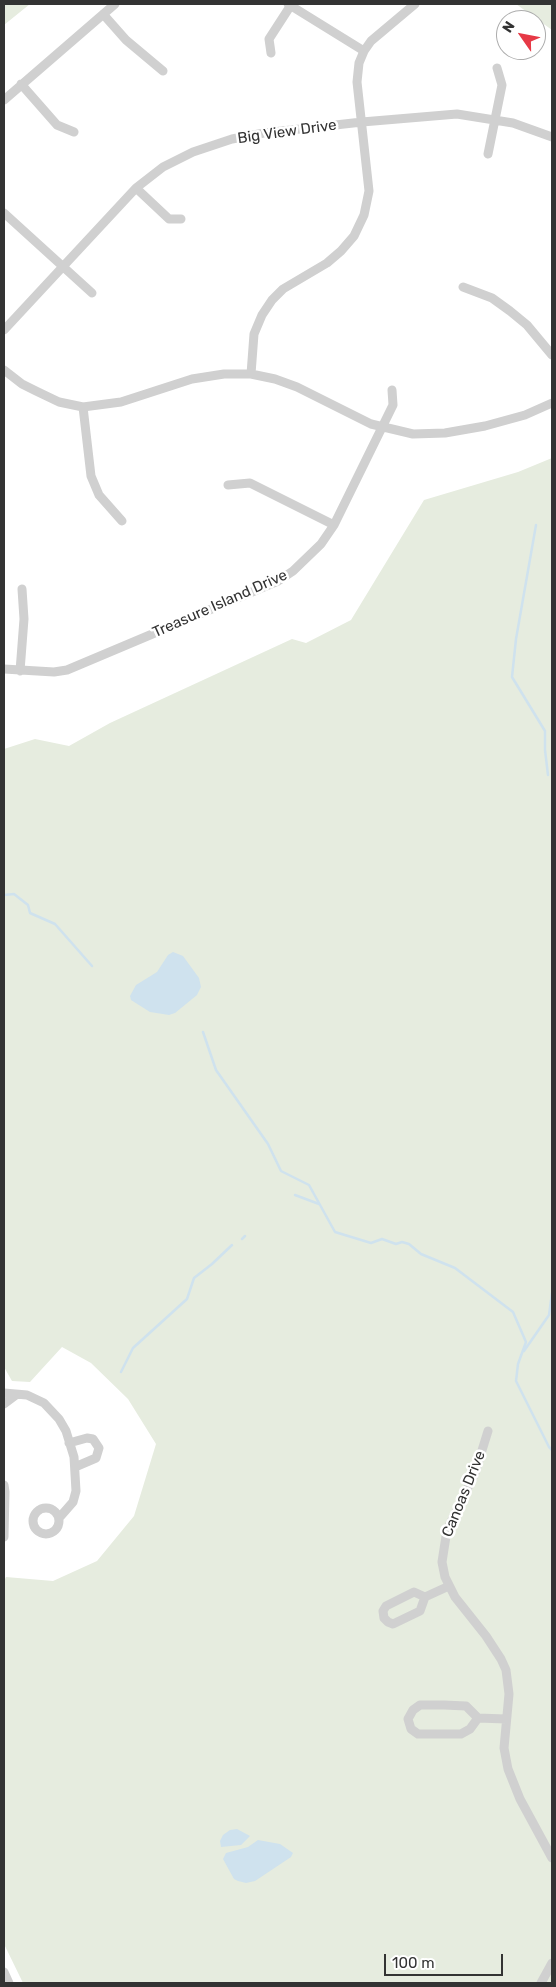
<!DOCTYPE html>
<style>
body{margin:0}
#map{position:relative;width:556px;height:1987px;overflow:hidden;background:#fff;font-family:Rubik,sans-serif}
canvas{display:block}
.frame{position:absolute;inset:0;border:5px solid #333;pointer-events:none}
.north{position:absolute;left:496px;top:10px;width:50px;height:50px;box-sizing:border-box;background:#fff;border:1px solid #adadad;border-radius:50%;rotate:303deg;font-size:14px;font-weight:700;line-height:20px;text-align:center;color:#333}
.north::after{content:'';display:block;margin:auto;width:18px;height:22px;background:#e63946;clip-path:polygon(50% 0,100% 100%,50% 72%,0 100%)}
.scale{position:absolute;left:384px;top:1954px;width:119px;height:22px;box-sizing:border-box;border:2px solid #333;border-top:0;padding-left:6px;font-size:15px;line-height:18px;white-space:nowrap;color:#333;-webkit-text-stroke:4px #fff;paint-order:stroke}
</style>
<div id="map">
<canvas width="556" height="1987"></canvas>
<div class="frame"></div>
<div class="north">N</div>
<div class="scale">100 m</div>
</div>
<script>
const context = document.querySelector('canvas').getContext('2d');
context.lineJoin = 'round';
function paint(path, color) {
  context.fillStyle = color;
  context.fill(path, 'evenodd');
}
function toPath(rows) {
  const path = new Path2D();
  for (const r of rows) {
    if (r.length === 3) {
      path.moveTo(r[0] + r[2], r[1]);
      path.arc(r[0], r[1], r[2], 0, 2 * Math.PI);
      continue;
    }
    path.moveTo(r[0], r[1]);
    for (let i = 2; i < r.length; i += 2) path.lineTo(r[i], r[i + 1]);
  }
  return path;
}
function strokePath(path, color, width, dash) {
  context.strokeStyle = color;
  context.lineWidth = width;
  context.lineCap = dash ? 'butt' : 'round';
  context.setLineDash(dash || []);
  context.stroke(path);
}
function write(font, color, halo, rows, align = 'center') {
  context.font = font + ' Rubik,sans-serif';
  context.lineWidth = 5;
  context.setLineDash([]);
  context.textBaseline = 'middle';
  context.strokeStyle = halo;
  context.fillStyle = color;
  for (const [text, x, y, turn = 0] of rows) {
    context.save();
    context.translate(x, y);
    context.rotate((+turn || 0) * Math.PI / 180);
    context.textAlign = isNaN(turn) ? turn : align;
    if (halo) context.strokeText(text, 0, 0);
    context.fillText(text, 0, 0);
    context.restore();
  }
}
paint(toPath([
 [4,4,30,4,4,25],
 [516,4,552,4,552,30],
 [552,458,552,1983,23,1983,4,1944,4,1581,6,1577,53,1581,97,1561,134,1516,156,1444,128,1399,91,1363,62,1347,30,1382,12,1381,4,1367,4,749,35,739,69,746,110,723,292,639,306,643,351,620,424,500,518,472]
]), '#e6ecdf');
paint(toPath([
 [173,952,183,956,199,978,201,987,197,995,175,1013,169,1015,150,1012,131,1000,130,996,136,985,157,972,168,955],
 [237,1829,250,1836,241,1845,221,1847,220,1841,223,1835,230,1830],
 [258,1840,280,1844,293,1853,291,1857,255,1881,246,1883,238,1881,234,1879,223,1859,226,1853,248,1847]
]), '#cfe2ee');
strokePath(toPath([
 [536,525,516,639,512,677,545,731,545,750,548,775],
 [4,895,14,894,28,905,30,913,55,924,92,966],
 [203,1032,216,1070,268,1144,281,1171,309,1185,335,1232,371,1243,382,1239,396,1244,402,1242,409,1244,421,1254,455,1268,513,1312,526,1342,518,1364,516,1381,549,1447,552,1450],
 [295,1195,319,1204],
 [242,1239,245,1236],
 [524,1351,549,1315,552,1293],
 [121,1372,133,1348,187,1299,194,1278,212,1264,232,1245]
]), '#cfe2ee', 2.5);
strokePath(toPath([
 [288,4,364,51],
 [103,14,126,40,163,71],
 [271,53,269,39,291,5],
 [21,84,57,125,74,132],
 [4,100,115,4],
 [488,154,502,85,497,68],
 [136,188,169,219,181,219],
 [4,213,92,293],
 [463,287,492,298,510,311,527,325,552,355],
 [4,330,136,188,163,167,193,152,232,139,264,133,362,122,457,114,513,123,552,137],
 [4,370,22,384,36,391,59,402,83,407,121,402,192,379,224,374,251,374,275,379,297,387,371,424,413,434,445,433,485,426,525,415,552,403],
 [251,374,254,334,262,315,272,300,283,289,327,263,341,251,354,236,364,215,369,191,357,82,359,63,364,51,371,41,415,4],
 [83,407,91,476,99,495,122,521],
 [228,485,250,483,334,525],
 [4,669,54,672,67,670,278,581,293,571,321,544,334,525,393,405,392,390],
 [20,671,24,619,22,589],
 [4,1393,27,1395,44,1403,59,1419,66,1431,74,1457,76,1491,73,1502,59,1518],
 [4,1404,16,1395],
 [488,1431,475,1473,447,1530,442,1562,445,1577,455,1597,486,1636,501,1659,506,1670,509,1694,504,1748,508,1769,520,1799,552,1858],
 [69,1443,87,1438,93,1439,99,1448,96,1458,75,1467],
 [4,1485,5,1492,4,1537],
 [46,1521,13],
 [425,1597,414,1592,386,1606,383,1611,384,1618,388,1622,393,1624,420,1611,425,1597,449,1586],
 [478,1718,470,1729,461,1734,418,1734,411,1729,408,1719,413,1710,420,1705,444,1705,466,1706,478,1718,506,1719],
 [4,1972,9,1983],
 [541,1983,552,1963]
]), '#d0d0d0', 9);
write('15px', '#333', '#fff', [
 ["Big View Drive",287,132,-8],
 ["Treasure Island Drive",220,604,-24],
 ["Canoas Drive",464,1494,-68]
]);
</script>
